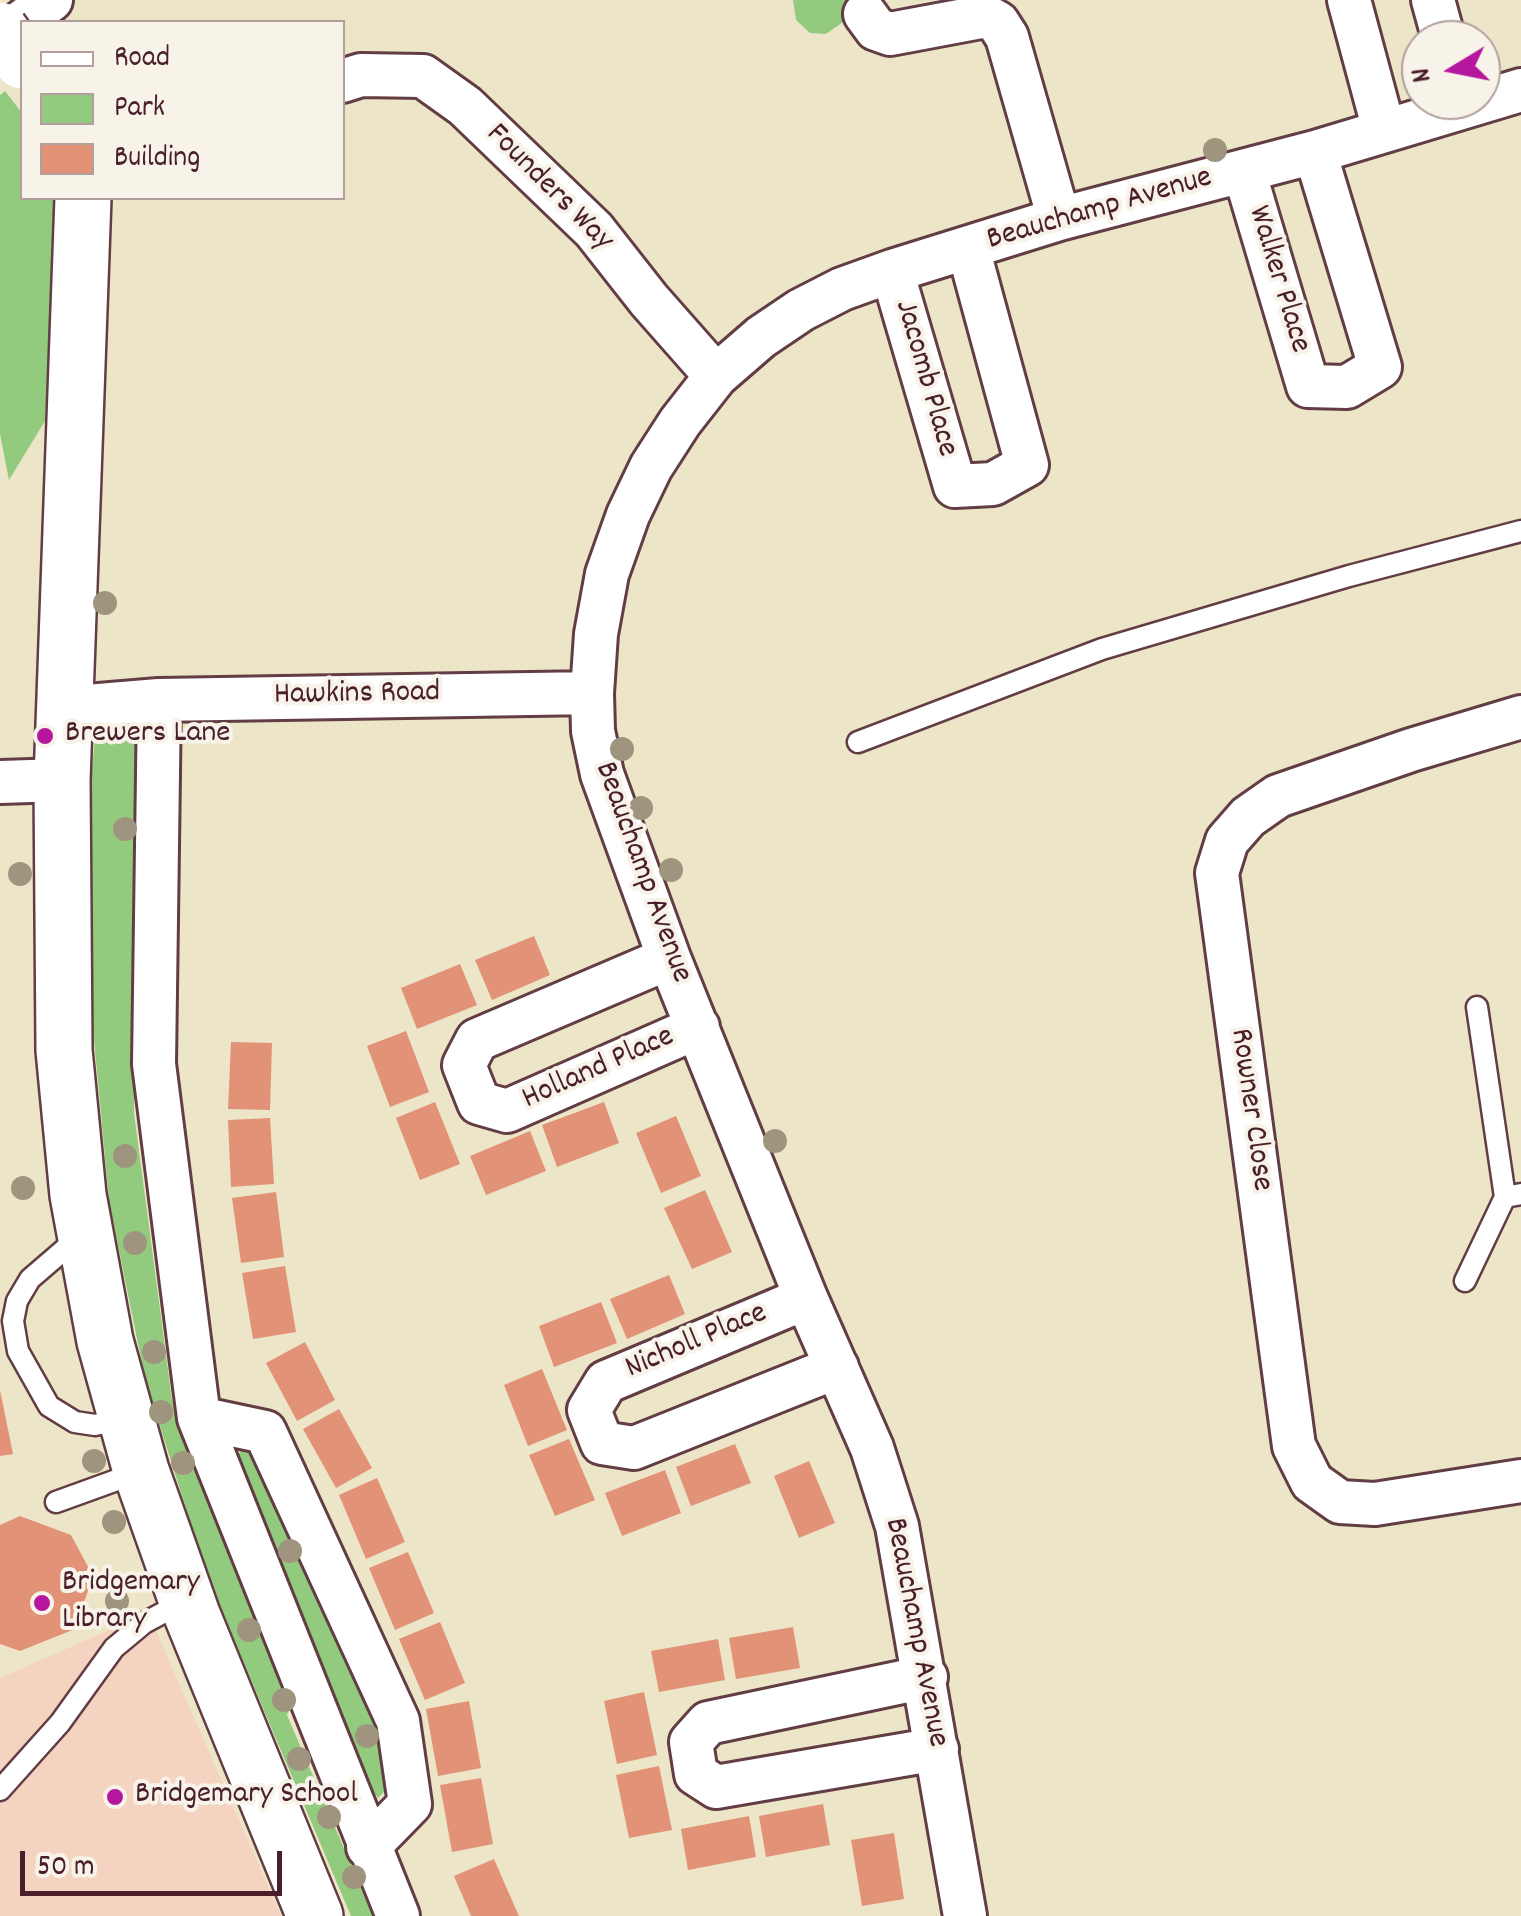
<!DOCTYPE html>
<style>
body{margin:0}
#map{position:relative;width:1521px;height:1916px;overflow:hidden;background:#ede5c8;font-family:Dekko,sans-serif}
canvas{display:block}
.legend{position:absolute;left:20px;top:20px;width:325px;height:180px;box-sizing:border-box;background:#f7f3e8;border:2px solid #b29e9c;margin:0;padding:12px 18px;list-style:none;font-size:30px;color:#4a1f2b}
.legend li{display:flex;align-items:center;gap:20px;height:50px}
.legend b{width:50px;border:2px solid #b29e9c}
.north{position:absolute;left:1401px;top:20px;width:100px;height:100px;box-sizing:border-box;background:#f7f3e8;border:2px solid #b29e9c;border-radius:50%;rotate:260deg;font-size:28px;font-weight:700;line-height:40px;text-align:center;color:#4a1f2b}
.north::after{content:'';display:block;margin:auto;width:35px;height:45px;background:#b5179e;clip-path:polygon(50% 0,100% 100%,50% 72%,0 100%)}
.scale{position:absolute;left:20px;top:1851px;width:262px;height:45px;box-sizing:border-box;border:5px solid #4a1f2b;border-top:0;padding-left:12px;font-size:30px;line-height:35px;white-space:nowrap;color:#4a1f2b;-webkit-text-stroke:8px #f7f3e8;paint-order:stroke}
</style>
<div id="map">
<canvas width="1521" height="1916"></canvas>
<ul class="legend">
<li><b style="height:12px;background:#fff"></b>Road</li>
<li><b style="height:28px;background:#93cb7e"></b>Park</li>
<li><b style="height:28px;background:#e19277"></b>Building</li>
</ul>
<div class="north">N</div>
<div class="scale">50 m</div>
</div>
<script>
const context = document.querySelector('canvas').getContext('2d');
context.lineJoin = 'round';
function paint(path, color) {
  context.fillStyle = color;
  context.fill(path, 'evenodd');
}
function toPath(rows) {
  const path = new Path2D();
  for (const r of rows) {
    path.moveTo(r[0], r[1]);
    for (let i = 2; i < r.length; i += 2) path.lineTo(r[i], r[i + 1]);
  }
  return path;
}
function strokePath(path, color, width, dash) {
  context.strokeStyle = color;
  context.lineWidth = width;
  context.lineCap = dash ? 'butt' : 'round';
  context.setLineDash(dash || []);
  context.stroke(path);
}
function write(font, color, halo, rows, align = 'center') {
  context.font = font + ' Dekko,sans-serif';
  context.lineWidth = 8;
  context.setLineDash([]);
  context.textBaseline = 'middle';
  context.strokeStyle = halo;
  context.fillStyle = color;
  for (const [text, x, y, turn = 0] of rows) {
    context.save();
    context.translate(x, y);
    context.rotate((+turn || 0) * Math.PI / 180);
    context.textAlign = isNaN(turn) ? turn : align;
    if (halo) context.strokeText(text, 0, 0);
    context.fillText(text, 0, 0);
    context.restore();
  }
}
paint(toPath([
 [148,1613,281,1916,0,1916,0,1678]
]), '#f4d3c1');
paint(toPath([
 [793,0,849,0,846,20,826,34,810,33,796,20],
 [5,91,22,113,22,198,53,198,55,242,45,421,9,480,0,434,0,95],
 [116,730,131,735,147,748,135,850,134,1113,172,1400,197,1448,292,1702,287,1715,373,1916,351,1916,207,1576,145,1378,109,1201,92,1017,92,770,95,740],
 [264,1446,384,1715,388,1788,378,1798,362,1775,235,1457,243,1449]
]), '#93cb7e');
paint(toPath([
 [534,936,550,975,492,1000,475,960],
 [460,964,477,1005,417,1029,401,988],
 [406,1031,429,1092,390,1107,367,1046],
 [231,1042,272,1043,270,1110,228,1109],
 [435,1102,460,1164,420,1180,396,1118],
 [604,1102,619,1143,557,1167,542,1125],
 [676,1116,701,1176,661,1193,636,1133],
 [270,1118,274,1184,231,1187,228,1120],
 [530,1131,546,1171,486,1195,470,1156],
 [705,1190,732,1252,692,1269,664,1208],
 [276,1192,284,1257,241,1263,232,1198],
 [285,1266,296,1332,253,1339,242,1273],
 [669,1275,685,1314,627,1339,610,1299],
 [601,1302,617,1343,554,1367,539,1326],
 [305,1342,335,1400,297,1421,266,1363],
 [542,1369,567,1430,528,1446,504,1385],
 [0,1390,13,1454,0,1456],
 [339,1409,372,1468,336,1488,303,1429],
 [569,1439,595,1500,555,1516,529,1455],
 [735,1444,751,1483,691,1506,676,1467],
 [809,1461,835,1523,799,1538,774,1476],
 [665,1470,681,1513,622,1536,605,1493],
 [377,1478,405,1542,366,1559,339,1495],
 [20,1516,71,1535,93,1576,75,1629,20,1651,0,1644,0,1525],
 [408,1552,434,1613,395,1630,369,1568],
 [440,1622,465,1683,425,1700,399,1639],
 [793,1627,800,1668,736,1679,729,1638],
 [718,1639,725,1680,659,1692,651,1651],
 [644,1692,657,1755,617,1764,604,1701],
 [469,1701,481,1768,438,1776,426,1709],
 [659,1766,672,1830,629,1838,616,1775],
 [481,1778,493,1844,452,1852,440,1785],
 [823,1804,830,1845,766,1857,759,1816],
 [749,1816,756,1857,688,1870,681,1829],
 [894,1833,904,1899,862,1906,851,1840],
 [494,1859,507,1889,519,1916,471,1916,454,1876]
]), '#e19277');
const lane = toPath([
 [858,742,1102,649,1349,576,1521,531],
 [1477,1007,1505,1197],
 [80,1236,30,1279,17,1301,13,1321,18,1351,49,1406,75,1422,95,1425,124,1419],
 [1465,1281,1505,1197,1521,1194],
 [56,1502,139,1472],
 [0,1790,60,1723,114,1648,144,1623,185,1601]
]);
const street = toPath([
 [1349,0,1384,130],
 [1433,0,1444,40],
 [865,14,876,29,890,34,986,16,998,23,1007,37,1059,219],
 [0,38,51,0],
 [342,81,361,75,423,76,465,106,594,230,649,300,716,376],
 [1244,171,1308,386,1347,387,1380,367,1315,152],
 [892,271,955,486,993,484,1027,465,968,248],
 [159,700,154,1064,199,1418,398,1916],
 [63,708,159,700,592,693],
 [1521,717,1411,750,1278,796,1248,817,1227,841,1217,873,1294,1446,1312,1482,1340,1502,1375,1504,1521,1481],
 [0,782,62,780],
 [669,958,477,1040,464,1065,479,1103,507,1111,698,1027],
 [806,1298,606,1382,589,1410,602,1443,634,1448,837,1367],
 [199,1418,265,1432,398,1721,410,1804,368,1847],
 [926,1677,708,1723,691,1742,696,1774,716,1787,937,1749],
 [965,1916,897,1526,872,1448,806,1298,669,958,602,774,593,731,592,693,596,634,607,574,628,515,651,467,680,422,716,376,761,337,801,310,842,289,892,271,1059,219,1315,152,1521,90]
]);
const secondary = toPath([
 [83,198,62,780,64,1050,78,1195,105,1341,141,1471,192,1615,315,1916]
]);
strokePath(lane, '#623d43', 25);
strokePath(street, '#623d43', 48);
strokePath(secondary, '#623d43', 60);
strokePath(lane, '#fff', 20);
strokePath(street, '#fff', 42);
strokePath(secondary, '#fff', 55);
const secondaryBridge = toPath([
 [0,30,22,61]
]);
strokePath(secondaryBridge, '#623d43', 60, []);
strokePath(secondaryBridge, '#fff', 55);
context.fillStyle = '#9f957f';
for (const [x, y] of [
 [1215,150],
 [105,603],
 [622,749],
 [641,808],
 [125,829],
 [671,870],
 [20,874],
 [775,1141],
 [125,1156],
 [23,1188],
 [135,1243],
 [154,1352],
 [161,1412],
 [94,1461],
 [183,1463],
 [114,1522],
 [290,1551],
 [117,1601],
 [249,1630],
 [284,1700],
 [367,1736],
 [299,1759],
 [329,1817],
 [354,1877]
]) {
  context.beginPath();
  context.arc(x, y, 12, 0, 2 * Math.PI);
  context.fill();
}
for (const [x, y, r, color] of [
 [45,736,10,"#b5179e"],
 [42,1603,10,"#b5179e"],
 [115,1797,10,"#b5179e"]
]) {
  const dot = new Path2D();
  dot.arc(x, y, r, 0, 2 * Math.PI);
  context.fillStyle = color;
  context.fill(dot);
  strokePath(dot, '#f7f3e8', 4);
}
write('32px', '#4a1f2b', '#f7f3e8', [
 ["Founders Way",548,189,45],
 ["Beauchamp Avenue",1100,211,-16],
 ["Walker Place",1277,280,73],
 ["Jacomb Place",924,379,74],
 ["Hawkins Road",357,696,-1],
 ["Beauchamp Avenue",641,873,70],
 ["Holland Place",599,1070,-24],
 ["Rowner Close",1249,1110,82],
 ["Nicholl Place",697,1343,-23],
 ["Beauchamp Avenue",914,1633,79]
]);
write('32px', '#4a1f2b', '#f7f3e8', [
 ["Brewers Lane",65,736],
 ["Bridgemary",62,1585],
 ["Library",62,1622],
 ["Bridgemary School",135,1797]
], 'left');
</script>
